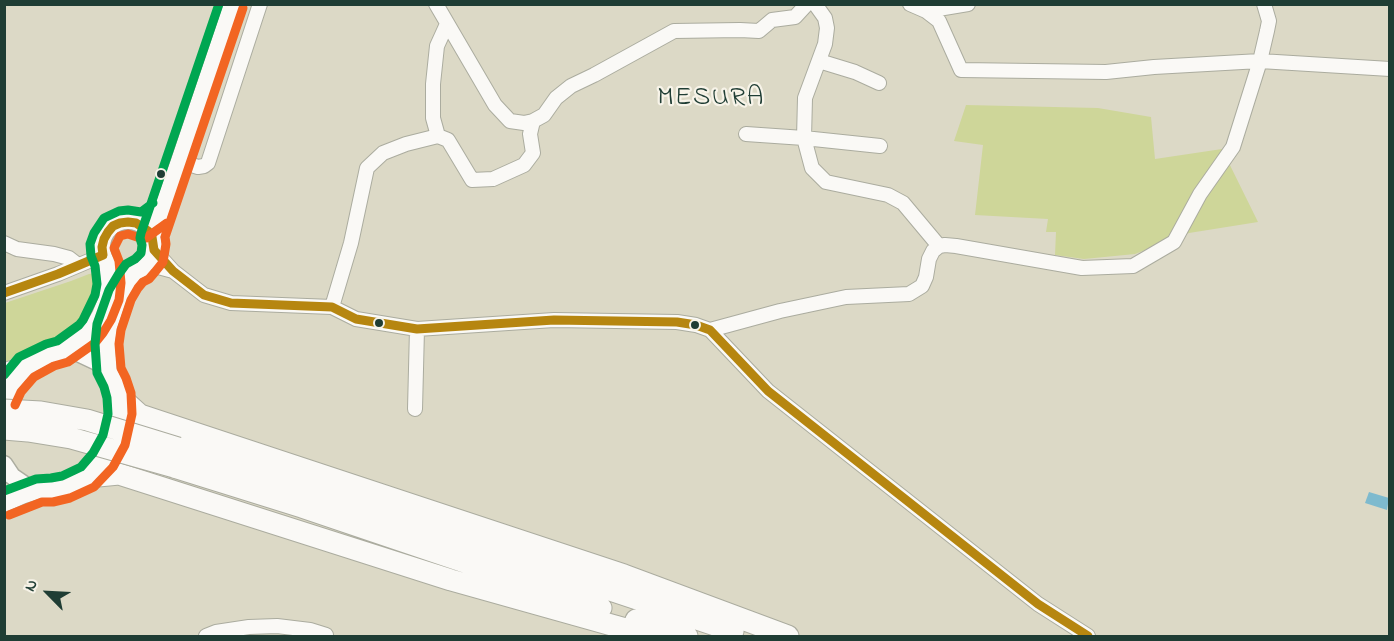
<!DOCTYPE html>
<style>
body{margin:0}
#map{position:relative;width:1394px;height:641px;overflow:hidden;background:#dcd9c6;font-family:"Indie Flower",sans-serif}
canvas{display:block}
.frame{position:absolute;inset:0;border:6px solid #1f3d34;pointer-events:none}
.north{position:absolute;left:18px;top:563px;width:60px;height:60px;-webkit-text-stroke:4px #f7f3e8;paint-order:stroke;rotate:294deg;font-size:16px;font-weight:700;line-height:24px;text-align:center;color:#1f3d34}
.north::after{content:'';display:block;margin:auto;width:21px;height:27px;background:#1f3d34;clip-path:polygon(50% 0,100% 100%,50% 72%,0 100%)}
</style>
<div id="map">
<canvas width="1394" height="641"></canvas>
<div class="frame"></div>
<div class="north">N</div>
</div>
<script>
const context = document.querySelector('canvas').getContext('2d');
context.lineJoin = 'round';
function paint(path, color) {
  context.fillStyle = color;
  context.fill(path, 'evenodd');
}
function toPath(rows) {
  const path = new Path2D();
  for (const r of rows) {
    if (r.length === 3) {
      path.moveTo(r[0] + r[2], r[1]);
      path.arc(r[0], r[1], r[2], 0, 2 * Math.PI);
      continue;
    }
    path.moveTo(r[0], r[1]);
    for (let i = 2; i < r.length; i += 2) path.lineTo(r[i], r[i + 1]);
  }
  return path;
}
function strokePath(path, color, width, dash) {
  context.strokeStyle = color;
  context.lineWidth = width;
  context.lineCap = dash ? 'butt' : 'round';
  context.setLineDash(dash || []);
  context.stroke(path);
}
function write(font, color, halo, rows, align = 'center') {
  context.font = font + ' "Indie Flower",sans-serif';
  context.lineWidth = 4.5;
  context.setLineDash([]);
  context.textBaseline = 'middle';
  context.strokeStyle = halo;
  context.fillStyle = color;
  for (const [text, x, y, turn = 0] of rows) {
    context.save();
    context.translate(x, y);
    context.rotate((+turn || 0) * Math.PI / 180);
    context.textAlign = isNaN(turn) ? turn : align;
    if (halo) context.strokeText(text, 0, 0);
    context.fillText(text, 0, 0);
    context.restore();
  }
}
paint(toPath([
 [966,105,1098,108,1151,117,1155,159,1222,149,1258,222,1189,233,1135,254,1084,259,1055,255,1056,232,1046,232,1048,219,975,215,983,145,954,141],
 [95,273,99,283,98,292,90,315,82,325,64,338,41,345,5,362,5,303,71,281,89,274]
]), '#ced699');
paint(toPath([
 [1369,492,1389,498,1387,510,1365,503]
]), '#7ebace');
const minor = toPath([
 [436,4,495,105,510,121,524,123,533,121,544,115,556,98,571,86,594,75,674,31,740,30,759,31,772,20,795,17,807,4],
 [910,4,926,11,968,4],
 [926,11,939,21,961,70,1106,72,1154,67,1260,61,1390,69],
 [819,61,855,72,879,83],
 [746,134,804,138,880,146],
 [438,136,448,140,472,180,493,179,524,165,533,153,530,134,533,121],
 [438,136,433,118,433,84,437,46,447,24],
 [179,161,198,167,204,166,208,163,260,4],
 [4,243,17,249,54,254,69,258,78,265],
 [939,246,945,245,956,246,1082,268,1133,266,1174,242,1200,194,1233,147,1260,61,1267,31,1269,21,1264,4],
 [154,250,173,271,204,295,231,303,332,307,356,319,417,329,554,320,677,322,696,325,710,330,768,391,1038,604,1088,636],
 [147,264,173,271],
 [4,293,58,274,103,255],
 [332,307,351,243,367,168,383,153,406,144,438,136],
 [710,330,780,311,846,297,909,294,922,286,926,277,929,259,933,251,939,246,903,203,888,195,826,182,812,168,804,138,805,98,825,44,827,28,825,18,815,4],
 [415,409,417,329],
 [206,636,216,632,249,627,277,626,310,630,326,635]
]);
const tertiary = toPath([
 [128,247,26],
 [152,237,179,161,232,4],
 [62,352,87,334,93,327,100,315,107,298,109,284,107,263],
 [109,372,107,344,109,327,120,295,135,272],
 [4,400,11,386,26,367,50,355,62,352,78,353,97,362,109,372,115,382,119,396,120,415,114,439,103,460,88,477,66,487,52,490,40,490,28,487,12,476,4,464],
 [4,504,24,495,40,490]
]);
const trunk = toPath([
 [4,374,26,367],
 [119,396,140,415,624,575,788,636],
 [178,448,350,503,733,631],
 [174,467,302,507,601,608],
 [88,477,119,474,451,580,651,636],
 [636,620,687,636]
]);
strokePath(minor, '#abac9f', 16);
strokePath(tertiary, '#abac9f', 19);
strokePath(trunk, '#abac9f', 23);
strokePath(minor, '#faf9f6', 14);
strokePath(tertiary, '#faf9f6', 16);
strokePath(trunk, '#faf9f6', 21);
const trunkBridge = toPath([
 [4,410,41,412,87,420,178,448],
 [4,429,28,431,71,438,174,467]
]);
strokePath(trunkBridge, '#abac9f', 23, []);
strokePath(trunkBridge, '#faf9f6', 21);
strokePath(toPath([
 [4,293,58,274,103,255,102,247,104,239,108,232,113,226,120,223,128,222,136,223,148,231,152,237,154,250,173,271,204,295,231,303,332,307,356,319,417,329,554,320,677,322,696,325,710,330,768,391,1038,604,1088,636]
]), '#b68610', 9);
strokePath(toPath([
 [15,405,21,392,34,377,54,366,68,362,95,343,103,333,111,320,119,300,121,283,119,261,114,248,120,236,128,234,140,238,146,238,167,223],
 [9,515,42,502,53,502,70,498,94,487,113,467,125,445,132,414,131,393,126,378,121,368,119,344,121,330,131,300,138,288,143,282,149,279,155,272,163,262,166,244,165,237,243,8]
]), '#f26522', 9);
strokePath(toPath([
 [4,375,19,357,46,344,57,341,79,325,83,320,95,295,97,284,95,266,91,256,90,244,94,233,104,218,119,211,128,210,141,212,153,203],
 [4,491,36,479,51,478,62,476,81,467,93,453,103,435,108,414,107,398,104,387,97,373,95,344,97,324,109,290,118,275,126,264,135,259,141,253,142,245,140,238,141,233,219,4]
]), '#00a651', 9);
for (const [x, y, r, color] of [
 [161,174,5,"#1f3d34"],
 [379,323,5,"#1f3d34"],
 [695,325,5,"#1f3d34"]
]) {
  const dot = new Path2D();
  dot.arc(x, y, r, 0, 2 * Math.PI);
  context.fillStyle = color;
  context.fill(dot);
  strokePath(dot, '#f7f3e8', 2);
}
context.letterSpacing = '1.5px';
write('27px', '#1f3d34', '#f7f3e8', [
 ["MESURA",711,100]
]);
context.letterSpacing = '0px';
</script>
